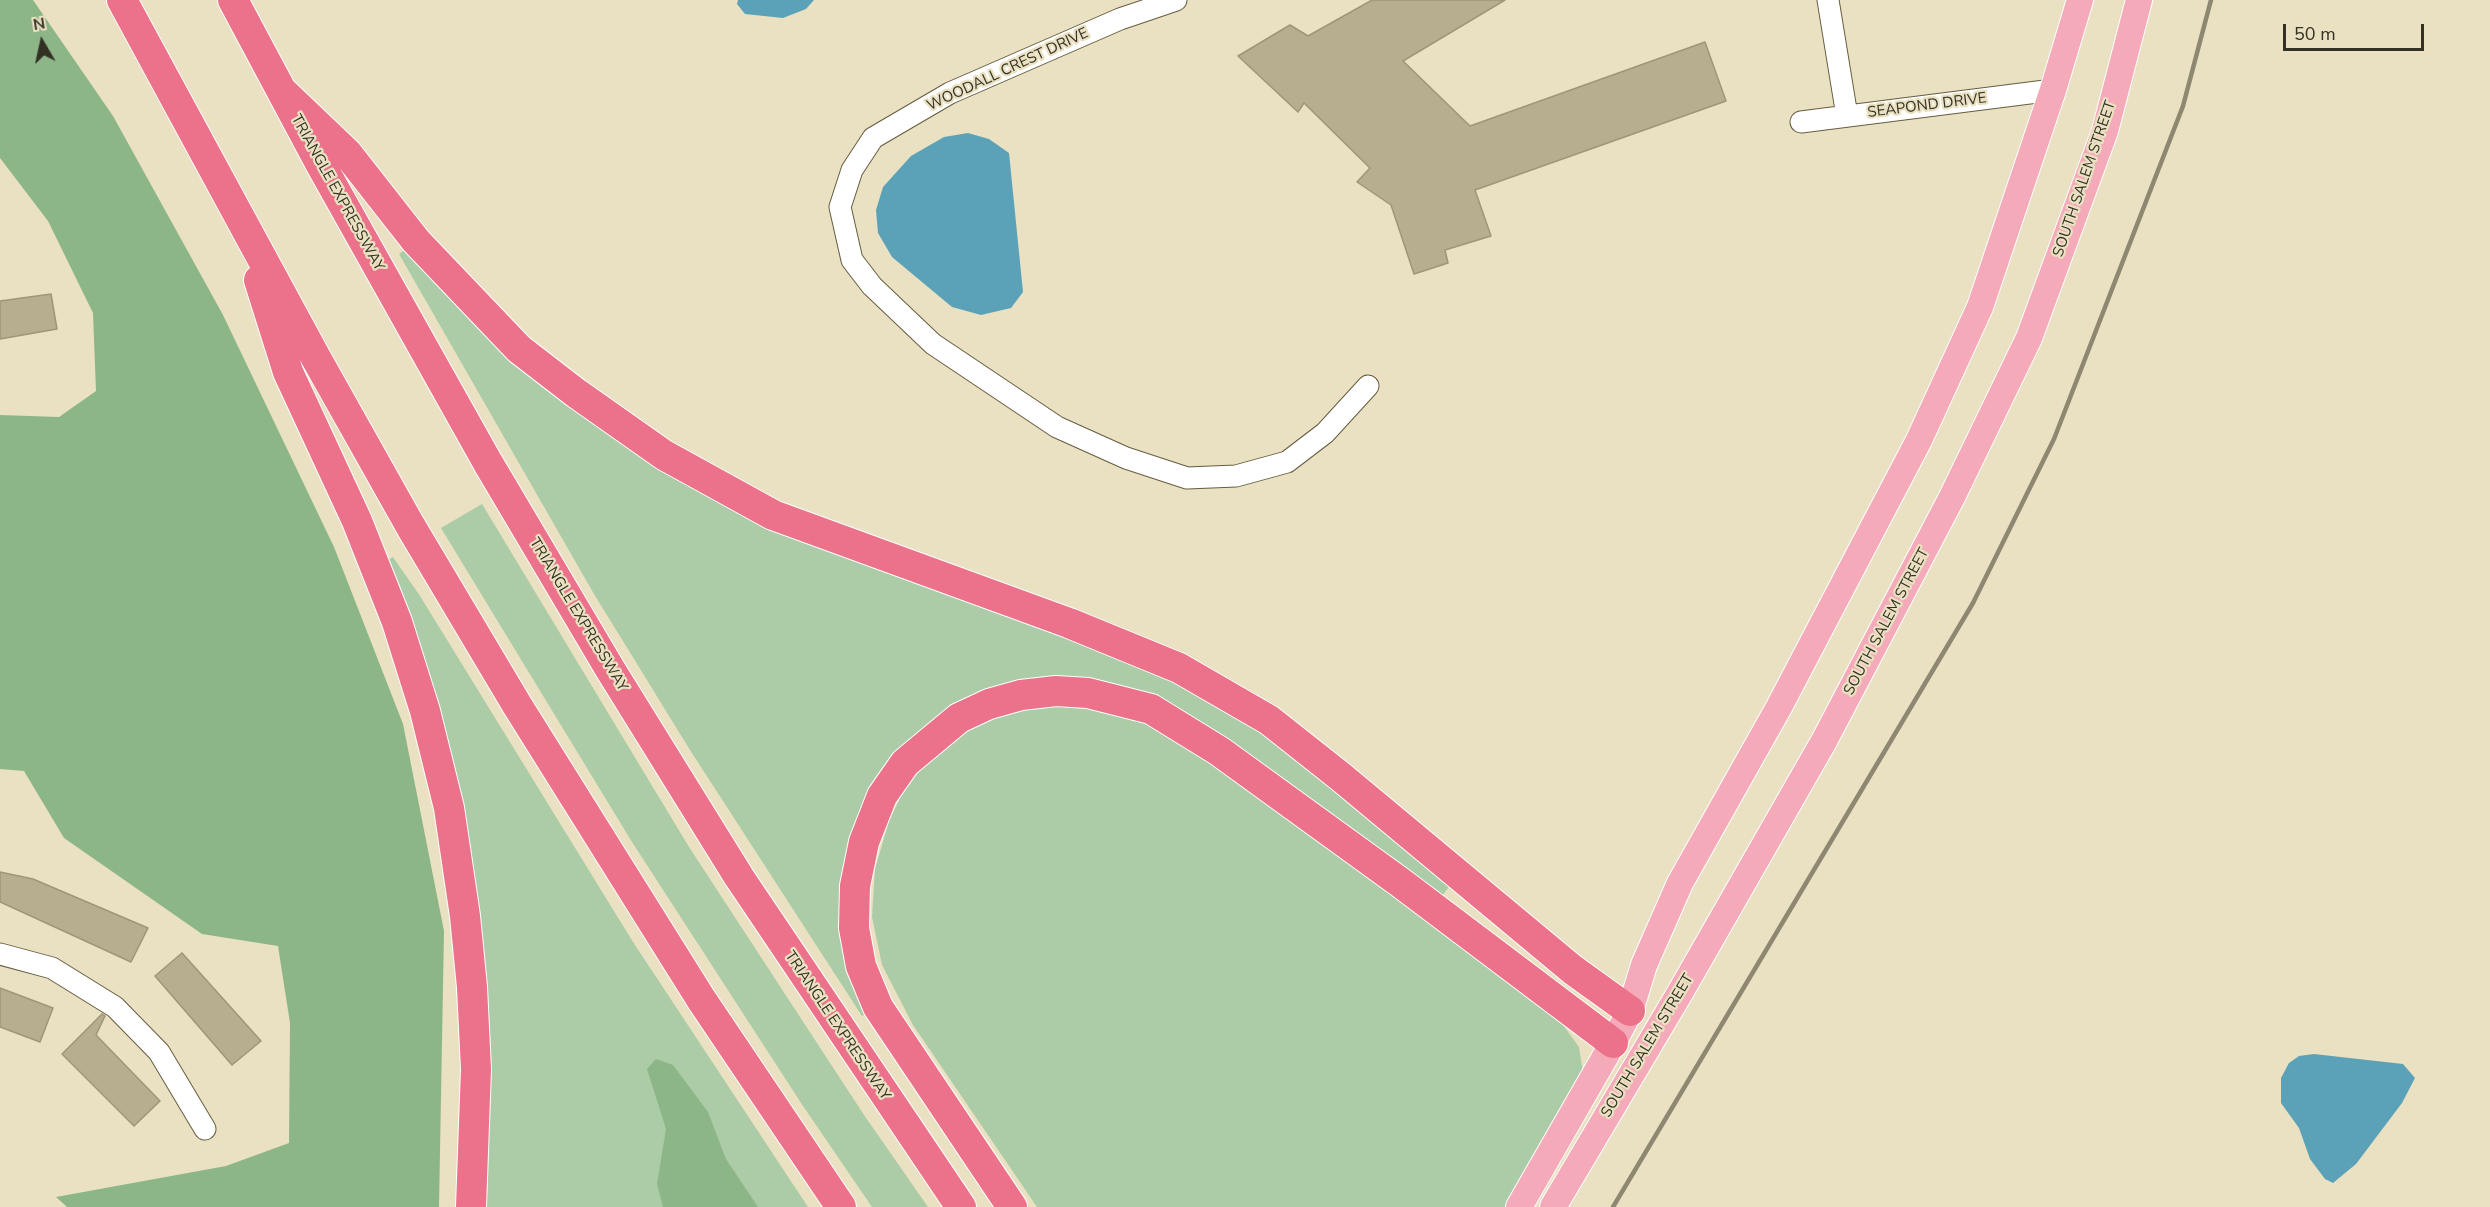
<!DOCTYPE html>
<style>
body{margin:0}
#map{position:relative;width:2490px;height:1207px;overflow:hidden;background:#e9e1c1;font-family:"Nunito Sans",sans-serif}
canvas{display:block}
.north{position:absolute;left:12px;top:12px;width:60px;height:60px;-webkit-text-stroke:4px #e9e1c1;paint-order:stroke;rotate:351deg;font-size:16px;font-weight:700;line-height:24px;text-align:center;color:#333024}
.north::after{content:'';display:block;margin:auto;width:21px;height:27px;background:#333024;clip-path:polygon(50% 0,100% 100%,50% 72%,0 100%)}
.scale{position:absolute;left:2283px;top:24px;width:141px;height:27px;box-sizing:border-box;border:3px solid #333024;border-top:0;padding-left:8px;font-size:18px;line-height:21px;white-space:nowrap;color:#333024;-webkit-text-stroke:4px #e9e1c1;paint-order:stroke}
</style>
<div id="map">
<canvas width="2490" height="1207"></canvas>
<div class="north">N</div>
<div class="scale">50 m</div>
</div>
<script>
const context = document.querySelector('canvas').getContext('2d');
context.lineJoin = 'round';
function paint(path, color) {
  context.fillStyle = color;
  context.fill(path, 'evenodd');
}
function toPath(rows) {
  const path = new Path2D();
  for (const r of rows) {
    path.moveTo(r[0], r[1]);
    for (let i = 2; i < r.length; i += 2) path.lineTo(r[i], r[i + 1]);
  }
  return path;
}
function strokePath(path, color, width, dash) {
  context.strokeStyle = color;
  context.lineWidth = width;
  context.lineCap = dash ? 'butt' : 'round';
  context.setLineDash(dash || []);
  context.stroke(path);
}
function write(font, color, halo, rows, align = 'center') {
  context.font = font + ' "Nunito Sans",sans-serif';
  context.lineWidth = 4.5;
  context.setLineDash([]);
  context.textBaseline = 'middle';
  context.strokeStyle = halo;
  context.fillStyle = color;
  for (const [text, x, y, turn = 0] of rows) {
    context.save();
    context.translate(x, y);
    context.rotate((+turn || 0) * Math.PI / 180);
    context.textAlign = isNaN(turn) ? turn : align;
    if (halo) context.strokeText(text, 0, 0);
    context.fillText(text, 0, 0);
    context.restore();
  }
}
paint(toPath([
 [409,247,645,454,1083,639,1234,710,1451,884,1442,896,1218,736,1012,686,868,795,868,1013,862,1016,690,750,594,594,399,254],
 [482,504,689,847,864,1115,928,1207,872,1207,803,1106,632,842,441,528],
 [393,557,420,596,633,942,808,1207,482,1207,483,1003,386,561],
 [1042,702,1095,703,1146,717,1209,754,1561,1022,1579,1047,1583,1073,1511,1207,1037,1207,913,1025,882,965,872,917,875,869,889,821,912,773,946,741,991,715]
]), '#abcca7');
paint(toPath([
 [0,0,33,0,113,116,223,315,334,547,403,724,444,931,439,1207,67,1207,56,1197,226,1166,289,1143,290,1023,278,946,202,934,64,838,24,771,0,769,0,415,59,417,96,391,93,313,48,221,0,158],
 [656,1059,673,1065,708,1112,726,1159,758,1207,663,1207,657,1184,666,1129,647,1069]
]), '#8db688');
paint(toPath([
 [738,0,814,0,806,9,783,18,745,14,737,4],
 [968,133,989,139,1009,153,1023,292,1011,308,981,315,952,307,892,257,878,233,876,210,883,187,911,156,944,137],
 [2314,1054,2403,1064,2415,1078,2402,1103,2356,1164,2333,1183,2325,1179,2310,1159,2299,1128,2281,1103,2281,1078,2289,1063,2299,1056]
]), '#5ba2b8');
const building = toPath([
 [1372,0,1505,0,1403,61,1470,126,1705,42,1726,101,1475,190,1491,236,1445,250,1448,263,1414,274,1391,205,1357,182,1370,168,1304,103,1298,112,1238,56,1290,25,1308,36,1372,0],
 [51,294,57,329,0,339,0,301,51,294],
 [0,872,33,879,148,928,131,962,0,902,0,872],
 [182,953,261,1041,232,1065,155,976,182,953],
 [0,988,53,1008,40,1042,0,1027,0,988],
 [102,1014,105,1016,96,1035,160,1101,134,1126,62,1054,102,1014]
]);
paint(building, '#b6ae8f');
strokePath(building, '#9e9678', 1.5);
const minor = toPath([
 [1176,0,1120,19,950,93,873,138,852,170,840,207,852,260,872,286,933,344,1057,427,1126,458,1187,478,1236,476,1287,462,1325,433,1368,386],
 [1828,0,1847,116],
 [1801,122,2053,90],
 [0,954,52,968,115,1007,159,1052,205,1129]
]);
const major = toPath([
 [1519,1207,1613,1043,1630,1011,1644,965,1680,883,1779,707,1919,440,1980,307,2053,90,2080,0],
 [1553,1207,1681,991,1824,741,1952,497,2029,338,2105,131,2139,0]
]);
const highway = toPath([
 [122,0,316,358,411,527,517,705,701,999,841,1207],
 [233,0,321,165,488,463,610,669,739,877,961,1207],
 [283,92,347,153,416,241,519,349,576,393,664,455,773,515,1069,623,1179,668,1269,720,1341,777,1573,970,1630,1011],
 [259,280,288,372,357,521,397,622,425,711,449,808,465,916,472,987,476,1069,471,1207],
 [1012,1207,878,1007,861,966,854,928,855,886,864,842,882,796,905,763,959,718,989,704,1021,695,1056,691,1088,693,1151,709,1219,751,1401,883,1613,1043]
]);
strokePath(minor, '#655d41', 23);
strokePath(major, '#fff', 28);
strokePath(highway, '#fff', 32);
strokePath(minor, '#fff', 21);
strokePath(major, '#f4aab9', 26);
strokePath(highway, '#ec718a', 30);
strokePath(toPath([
 [1613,1207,1973,603,2054,439,2183,106,2211,0]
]), '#8e8872', 4.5);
write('15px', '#333024', '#e9e1c1', [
 ["WOODALL CREST DRIVE",1008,70,-25],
 ["SEAPOND DRIVE",1927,106,-7],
 ["SOUTH SALEM STREET",2085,179,-71],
 ["TRIANGLE EXPRESSWAY",337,193,61],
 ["TRIANGLE EXPRESSWAY",578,615,59],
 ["SOUTH SALEM STREET",1887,622,-62],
 ["TRIANGLE EXPRESSWAY",837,1026,56],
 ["SOUTH SALEM STREET",1648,1046,-59]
]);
</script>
